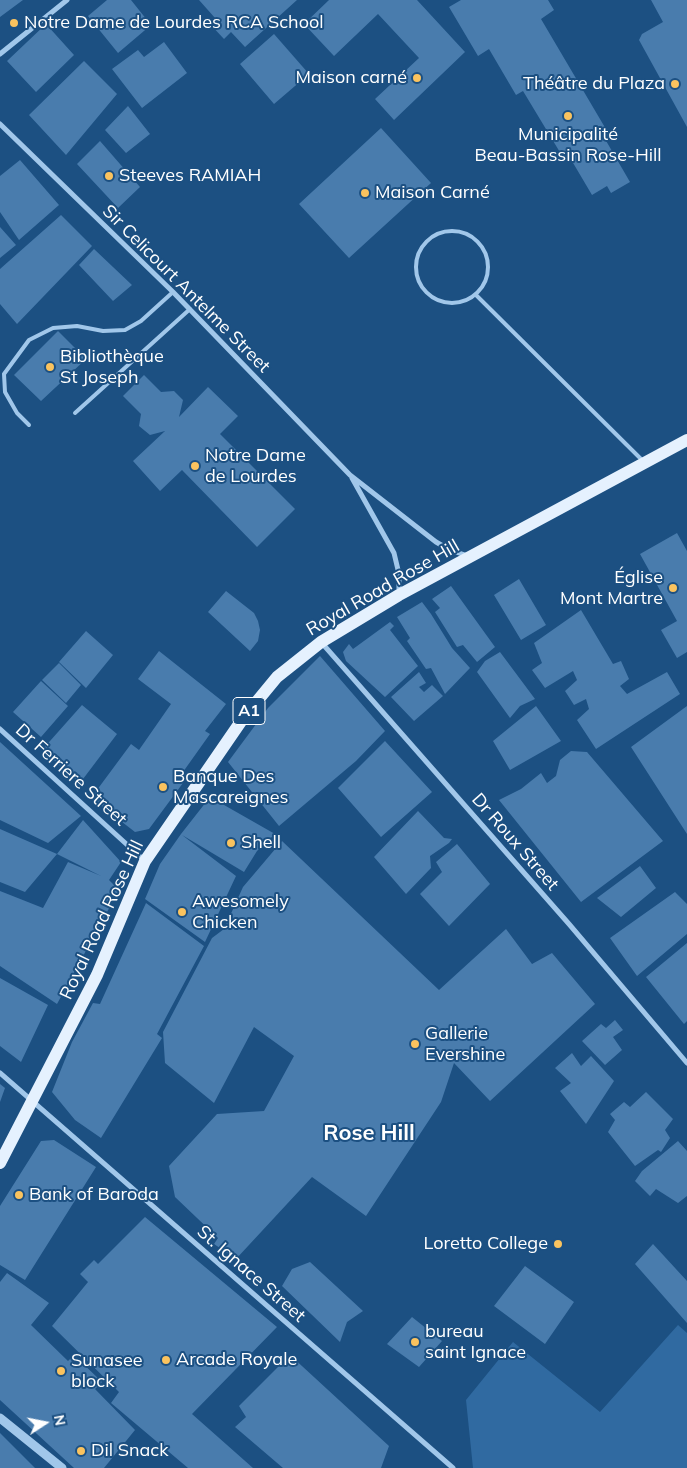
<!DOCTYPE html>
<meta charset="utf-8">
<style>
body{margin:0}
#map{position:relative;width:687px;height:1468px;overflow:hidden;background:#1c5082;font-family:Mulish,sans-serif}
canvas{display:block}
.north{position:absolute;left:20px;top:1398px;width:50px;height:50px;-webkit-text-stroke:4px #1c5082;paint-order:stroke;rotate:79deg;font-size:14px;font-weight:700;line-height:20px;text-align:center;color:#fff}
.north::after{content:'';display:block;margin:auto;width:18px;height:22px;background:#fff;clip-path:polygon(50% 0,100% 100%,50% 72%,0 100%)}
</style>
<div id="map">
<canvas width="687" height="1468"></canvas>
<div class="north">N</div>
</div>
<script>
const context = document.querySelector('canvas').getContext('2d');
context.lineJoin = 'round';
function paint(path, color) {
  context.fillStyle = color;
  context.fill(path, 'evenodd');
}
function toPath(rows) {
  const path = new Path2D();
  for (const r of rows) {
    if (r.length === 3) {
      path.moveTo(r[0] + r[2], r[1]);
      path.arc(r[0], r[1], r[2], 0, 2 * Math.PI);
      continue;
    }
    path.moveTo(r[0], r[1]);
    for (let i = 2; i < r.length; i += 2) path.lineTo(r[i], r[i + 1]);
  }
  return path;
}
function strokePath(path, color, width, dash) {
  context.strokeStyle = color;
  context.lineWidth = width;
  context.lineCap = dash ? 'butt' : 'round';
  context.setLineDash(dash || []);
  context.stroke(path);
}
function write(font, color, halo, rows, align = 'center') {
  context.font = font + ' Mulish,sans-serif';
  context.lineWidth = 4;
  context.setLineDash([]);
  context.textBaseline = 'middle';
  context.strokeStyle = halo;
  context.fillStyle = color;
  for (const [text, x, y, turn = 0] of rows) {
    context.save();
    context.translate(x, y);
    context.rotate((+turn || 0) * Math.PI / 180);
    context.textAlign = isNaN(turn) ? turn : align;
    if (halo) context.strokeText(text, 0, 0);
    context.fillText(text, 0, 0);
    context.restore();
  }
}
paint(toPath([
 [678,1325,687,1333,687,1468,473,1468,466,1400,513,1342,600,1412]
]), '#306aa1');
paint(toPath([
 [0,0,23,0,0,17],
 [107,0,131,0,151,25,118,53,88,16],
 [199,0,297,0,245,47,231,32,224,39,209,23,215,18],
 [329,0,417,0,465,52,394,120,375,99,419,58,378,14,334,56,304,24],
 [461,0,548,0,554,10,541,19,610,136,605,139,630,182,611,193,607,186,592,195,566,151,561,154,523,91,516,95,489,49,478,56,449,7],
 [651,0,687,0,687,127,639,40,642,34,663,22],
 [46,24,74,55,36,92,7,61],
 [274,34,309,74,274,104,240,64],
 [164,42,187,73,142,108,112,69,138,50,144,57],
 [84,61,117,94,66,155,29,115],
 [128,106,150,134,126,153,105,130],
 [381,128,431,183,349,258,299,204],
 [100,141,140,187,118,208,77,164],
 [20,160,59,205,19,240,0,212,0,176],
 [61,215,92,246,17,324,0,304,0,269],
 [0,227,16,245,0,258],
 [94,249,132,285,113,301,79,265],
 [58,331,86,359,41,401,14,375],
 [144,375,161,392,174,391,183,400,179,417,208,387,238,416,220,434,295,509,257,547,182,470,160,491,133,461,165,431,150,435,139,426,141,414,123,396],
 [677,533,687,551,687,652,677,658,661,630,677,621,640,554],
 [519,579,546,625,521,640,494,595],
 [451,586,495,647,477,662,463,645,457,647,435,612,440,608,432,599],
 [226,591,254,613,258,621,260,630,258,641,250,651,208,612],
 [422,602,431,614,452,648,470,668,445,694,431,668,426,669,407,641,410,638,397,617],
 [581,610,613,664,621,661,629,679,620,686,627,694,667,672,680,694,596,749,577,720,589,709,586,699,574,705,565,691,577,680,573,671,545,688,532,670,542,663,534,643],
 [390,622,394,626,390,630,418,666,385,697,346,661,343,652,349,644,353,649],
 [86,631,113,655,86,688,59,662],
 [159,651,226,704,205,731,210,734,178,779,183,783,149,829,135,832,91,798,131,744,139,750,171,704,138,679],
 [500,652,535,699,520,706,510,718,477,672,485,661],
 [320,656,385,731,356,761,279,826,228,762,268,708],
 [59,663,81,685,66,703,42,680],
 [419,672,426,683,419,687,424,692,432,685,443,696,414,721,391,697],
 [41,681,68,706,41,737,13,712],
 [82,705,117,734,80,783,42,750],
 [536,706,561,741,510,770,493,741],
 [687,706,687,834,631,747],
 [385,741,432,792,381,837,338,788],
 [0,742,81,816,48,843,0,820],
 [571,751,587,752,663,841,581,902,499,800,521,789,541,773,547,783,556,776,560,760],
 [210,797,275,834,257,851,244,872,182,835,236,876,205,942,145,899,160,864,181,834],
 [418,811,444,838,452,839,449,843,430,856,431,868,406,894,374,857],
 [83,820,121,862,109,880,119,890,57,1004,0,966,0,891,43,908,68,862,101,876,57,854],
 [0,829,57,854,25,892,0,882],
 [282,841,439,990,506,929,532,964,552,953,595,1004,490,1101,454,1063,441,1102,366,1216,312,1177,236,1259,214,1244,218,1238,175,1197,169,1166,217,1114,264,1111,294,1056,254,1027,214,1103,165,1063,163,1032,212,938,224,929,243,887],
 [457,844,490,884,449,926,420,894,442,872,436,862],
 [640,866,656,888,621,917,597,898],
 [675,892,687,904,687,934,637,976,610,938],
 [146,903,204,946,157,1034,162,1038,101,1138,75,1120,52,1092,72,1042,93,1003,100,1004],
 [687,943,687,1021,684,1024,646,977],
 [0,978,48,1005,21,1062,0,1046],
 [615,1020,623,1030,613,1037,622,1050,605,1065,582,1041,601,1024,606,1028],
 [572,1053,581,1066,591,1056,614,1081,586,1124,560,1091,571,1083,555,1068],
 [0,1084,5,1088,0,1102],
 [646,1092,673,1119,665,1130,670,1138,661,1152,658,1150,635,1166,608,1132,615,1120,610,1114,624,1102,630,1107],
 [54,1140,96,1167,25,1280,0,1265,0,1206,41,1141],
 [678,1141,687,1151,687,1196,678,1203,656,1189,650,1196,635,1181,642,1171],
 [145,1217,277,1327,192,1414,253,1468,188,1468,111,1403,119,1392,52,1326,88,1282,80,1274,94,1260,98,1264],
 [653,1244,687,1281,687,1323,635,1264],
 [310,1262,363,1311,347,1322,340,1342,282,1286,292,1269],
 [525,1266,574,1302,545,1344,494,1306],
 [7,1273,49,1303,31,1325,68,1361,74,1355,102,1382,95,1389,135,1430,104,1468,74,1468,0,1400,0,1282],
 [412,1317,442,1341,419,1367,387,1344],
 [290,1355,389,1446,381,1468,283,1468,235,1427,246,1417,239,1406],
 [0,1433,35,1468,0,1468]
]), '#497cad');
strokePath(toPath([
 [452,267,36],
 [476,295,642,460],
 [75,413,190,309],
 [29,425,17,413,5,392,4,374,29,340,53,328,77,326,103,331,125,330,141,321,173,292]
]), '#a1c7ea', 4);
strokePath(toPath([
 [0,54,67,0],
 [0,124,173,292,350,475,436,542,450,550,468,556],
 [352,478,394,553,399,574,399,593],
 [321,642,569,924,687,1063],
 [0,729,145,861],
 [0,1073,453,1468]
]), '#a1c7ea', 5);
strokePath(toPath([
 [0,1418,62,1468]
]), '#a1c7ea', 9);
strokePath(toPath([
 [0,1163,97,975,145,861,244,717,277,677,321,642,399,595,687,440]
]), '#e5f1fe', 12);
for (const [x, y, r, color] of [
 [14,23,5,"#fac35f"],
 [417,78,5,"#fac35f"],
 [675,84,5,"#fac35f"],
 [568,116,5,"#fac35f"],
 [109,176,5,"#fac35f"],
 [365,193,5,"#fac35f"],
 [50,367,5,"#fac35f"],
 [195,466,5,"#fac35f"],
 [673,588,5,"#fac35f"],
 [163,787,5,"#fac35f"],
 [231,843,5,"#fac35f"],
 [182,912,5,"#fac35f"],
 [415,1044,5,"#fac35f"],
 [19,1195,5,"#fac35f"],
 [558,1244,5,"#fac35f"],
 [415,1342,5,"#fac35f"],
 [166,1360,5,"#fac35f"],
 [61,1371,5,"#fac35f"],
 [81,1451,5,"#fac35f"]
]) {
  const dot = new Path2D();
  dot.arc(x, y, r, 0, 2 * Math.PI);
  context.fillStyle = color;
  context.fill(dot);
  strokePath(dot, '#1c5082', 2);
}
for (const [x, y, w] of [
 [249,711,32]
]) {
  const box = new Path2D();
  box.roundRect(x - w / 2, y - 13.5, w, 27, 4);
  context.fillStyle = '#1c5082';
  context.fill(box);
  strokePath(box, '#fff', 1);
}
write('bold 16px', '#fff', null, [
 ["A1",249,711]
]);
write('18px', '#fff', '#1c5082', [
 ["Notre Dame de Lourdes RCA School",24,23],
 ["Maison carné",407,78,"right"],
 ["Théâtre du Plaza",665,84,"right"],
 ["Municipalité",568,135,"center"],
 ["Beau-Bassin Rose-Hill",568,156,"center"],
 ["Steeves RAMIAH",119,176],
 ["Maison Carné",375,193],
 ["Bibliothèque",60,357],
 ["St Joseph",60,378],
 ["Notre Dame",205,456],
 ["de Lourdes",205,477],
 ["Église",663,578,"right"],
 ["Mont Martre",663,599,"right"],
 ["Banque Des",173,777],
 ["Mascareignes",173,798],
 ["Shell",241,843],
 ["Awesomely",192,902],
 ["Chicken",192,923],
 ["Gallerie",425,1034],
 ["Evershine",425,1055],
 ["Bank of Baroda",29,1195],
 ["Loretto College",548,1244,"right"],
 ["bureau",425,1332],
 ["saint Ignace",425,1353],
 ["Arcade Royale",176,1360],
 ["Sunasee",71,1361],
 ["block",71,1382],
 ["Dil Snack",91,1451]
], 'left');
write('18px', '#fff', '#1c5082', [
 ["Sir Celicourt Antelme Street",186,289,45],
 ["Royal Road Rose Hill",383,588,-30],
 ["Dr Ferriere Street",71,775,42],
 ["Dr Roux Street",515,842,49],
 ["Royal Road Rose Hill",102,920,-65],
 ["St. Ignace Street",251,1274,41]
]);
write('bold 22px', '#fff', '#1c5082', [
 ["Rose Hill",369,1133]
]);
</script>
